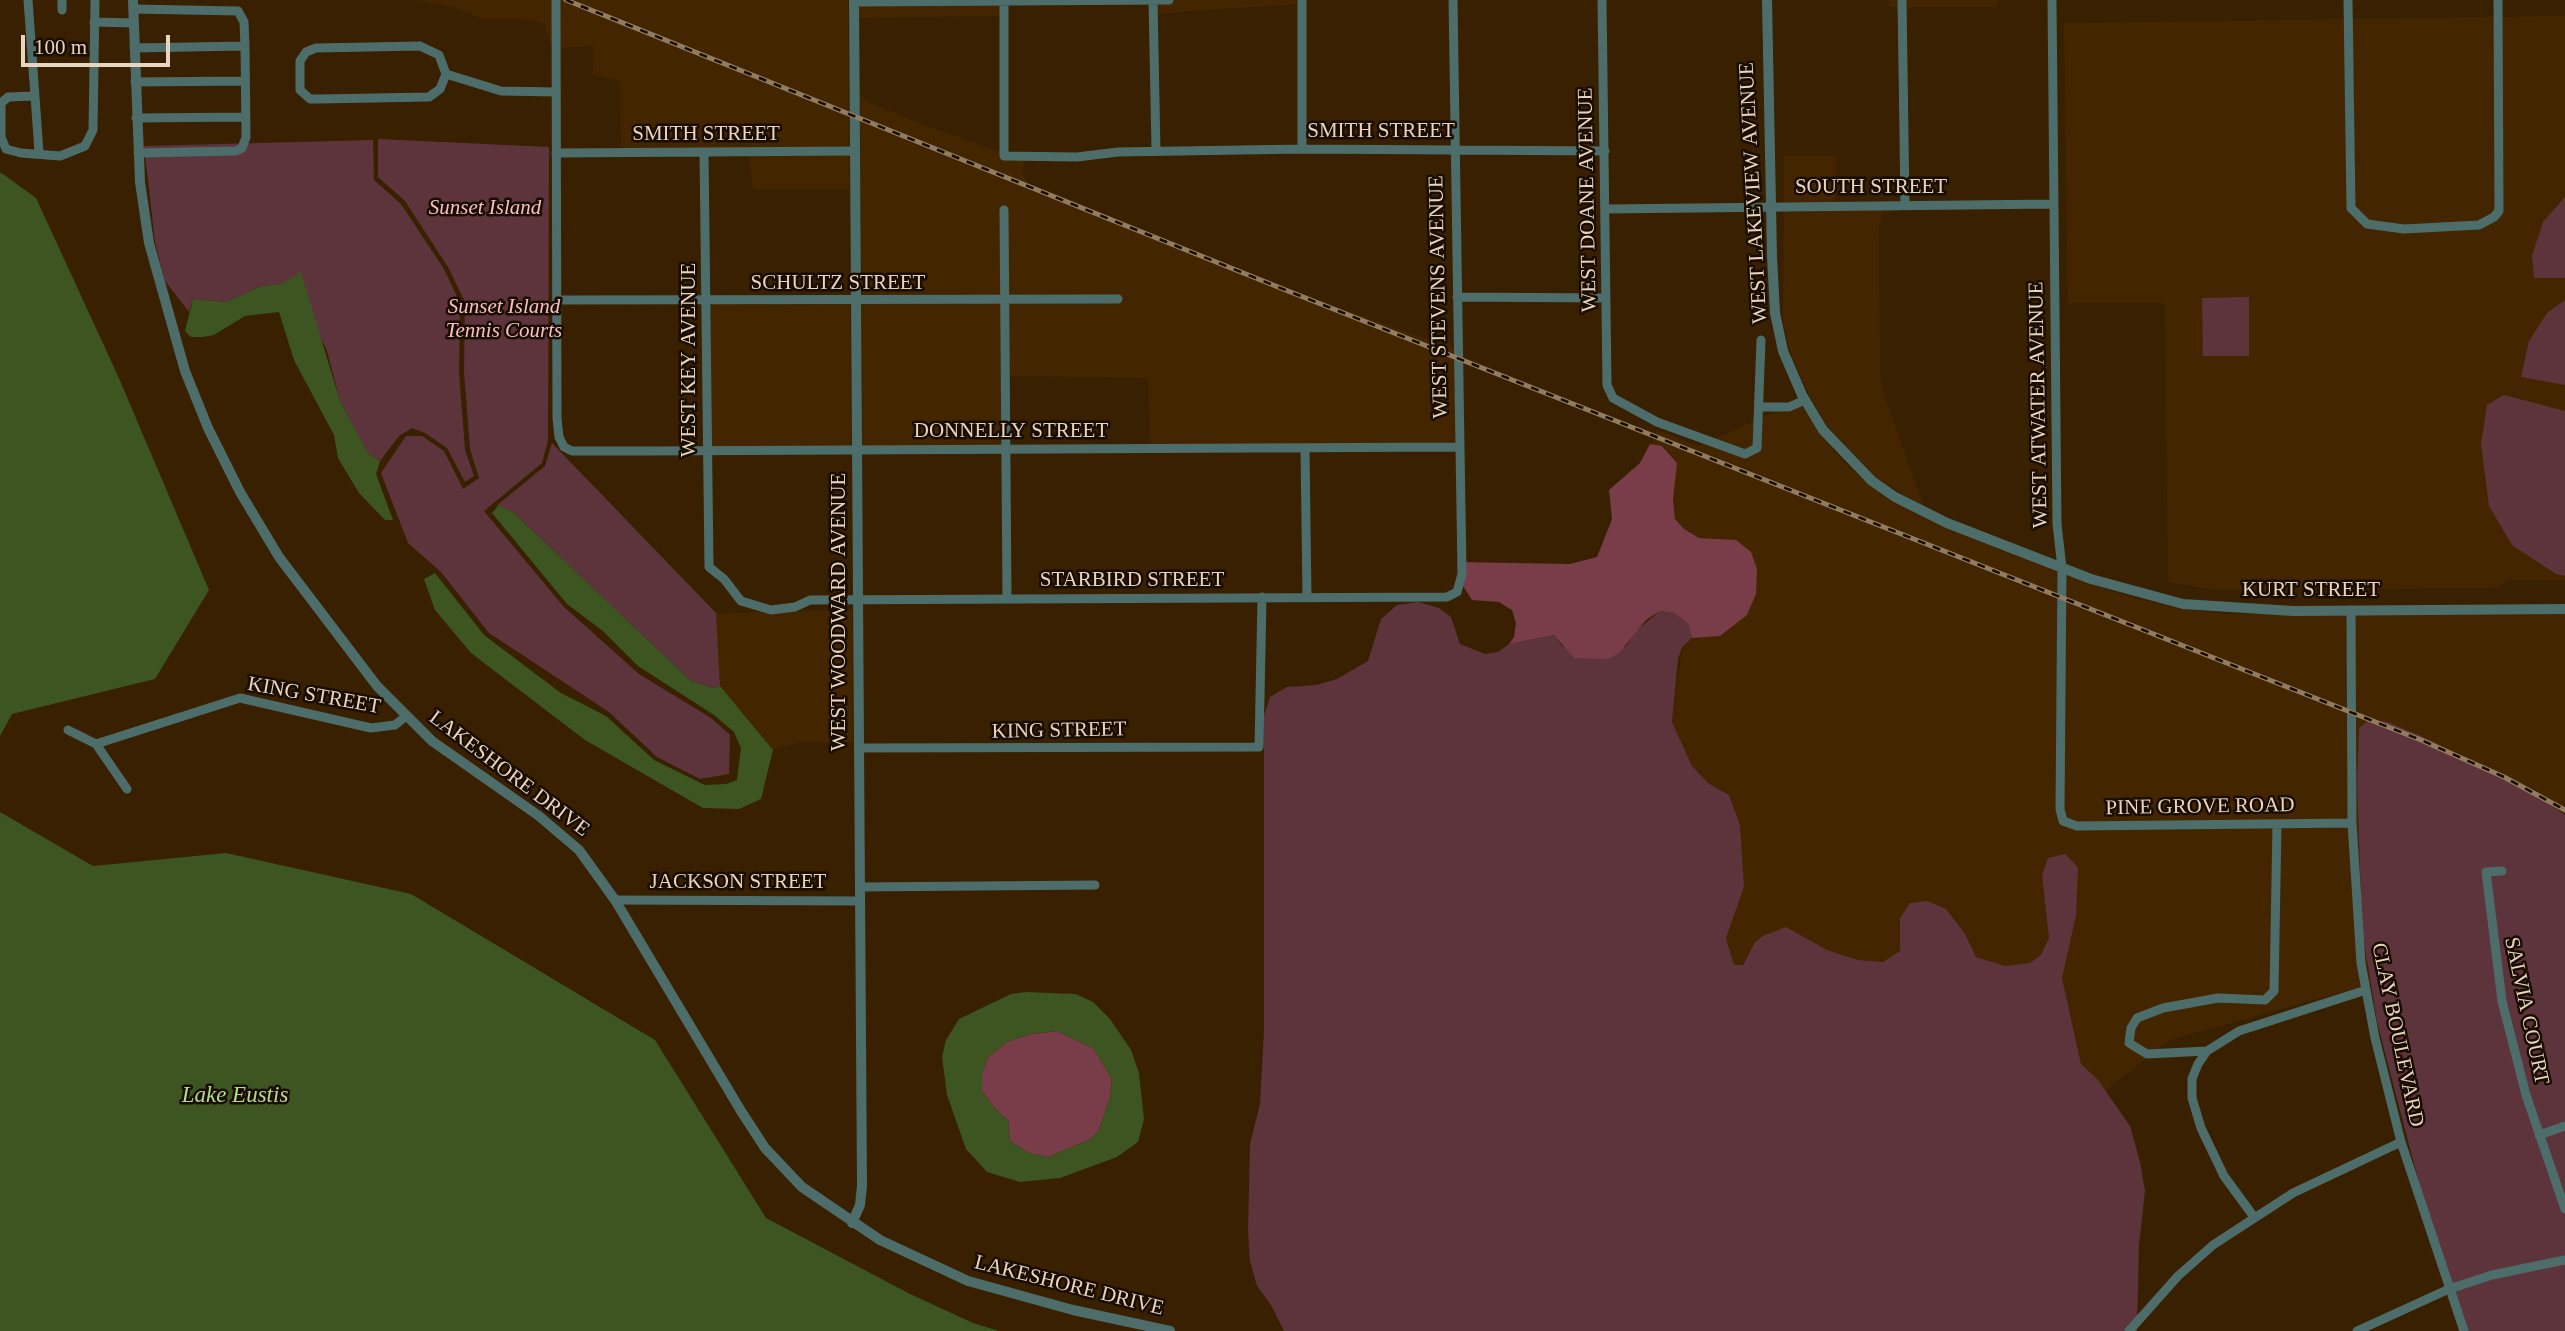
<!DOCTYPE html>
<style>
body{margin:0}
#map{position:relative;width:2565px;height:1331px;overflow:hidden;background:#382000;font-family:"Times New Roman",serif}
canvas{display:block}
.scale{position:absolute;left:21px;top:35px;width:149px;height:32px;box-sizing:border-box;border:4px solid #e9d5bf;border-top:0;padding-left:9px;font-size:21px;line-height:24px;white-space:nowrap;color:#e9d5bf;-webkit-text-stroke:5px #190c00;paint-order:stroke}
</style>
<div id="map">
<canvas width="2565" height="1331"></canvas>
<div class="scale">100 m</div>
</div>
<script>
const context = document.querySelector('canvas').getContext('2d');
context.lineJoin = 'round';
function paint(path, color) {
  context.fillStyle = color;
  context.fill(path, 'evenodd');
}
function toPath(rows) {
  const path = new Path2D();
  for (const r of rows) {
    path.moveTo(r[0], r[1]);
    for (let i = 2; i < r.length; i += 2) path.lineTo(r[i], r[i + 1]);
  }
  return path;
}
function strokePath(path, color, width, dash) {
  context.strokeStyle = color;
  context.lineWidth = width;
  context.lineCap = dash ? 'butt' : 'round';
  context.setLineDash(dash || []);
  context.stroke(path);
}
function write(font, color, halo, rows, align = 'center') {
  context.font = font + ' "Times New Roman",serif';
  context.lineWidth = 5;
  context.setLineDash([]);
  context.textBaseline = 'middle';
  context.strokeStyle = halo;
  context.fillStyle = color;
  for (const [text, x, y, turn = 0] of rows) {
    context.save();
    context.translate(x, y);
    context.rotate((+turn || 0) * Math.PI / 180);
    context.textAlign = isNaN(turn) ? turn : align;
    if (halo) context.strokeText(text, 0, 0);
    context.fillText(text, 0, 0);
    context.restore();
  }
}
paint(toPath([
 [416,0,848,0,849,206,848,189,753,189,748,149,621,148,620,81,593,75,593,46,553,48,543,23,522,19,484,19,453,7],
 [859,0,1005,0,1005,16,859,18],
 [1152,0,1296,0,1296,4,1152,14],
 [1889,0,1998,0,1997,7,1889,7],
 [2565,16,2565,580,2507,580,2498,588,2214,590,2168,582,2165,303,2068,303,2064,23],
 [860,91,866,101,929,127,1024,160,1022,173,1028,183,1320,301,1429,340,1444,336,1444,331,1452,348,1464,354,1462,445,1151,451,1148,378,1005,376,1008,447,863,447],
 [1784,156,1836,156,1835,206,1907,211,1883,212,1879,227,1880,373,1883,392,1924,507,1876,478,1828,427,1808,393,1789,349,1783,321],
 [850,294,851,447,706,447,708,298],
 [1799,401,1819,433,1849,468,1892,501,1945,528,2089,584,2141,600,2182,609,2229,614,2565,614,2565,815,2542,799,2359,728,2357,783,2362,929,2371,984,2170,1040,2105,1091,2081,1064,2062,978,2078,867,2048,858,2042,875,2049,938,2041,955,2030,963,2005,966,1976,957,1965,934,1927,901,1910,903,1900,918,1900,951,1883,962,1858,960,1827,950,1786,927,1755,942,1742,965,1734,965,1726,938,1744,887,1740,825,1729,795,1708,783,1692,766,1672,722,1682,647,1690,638,1724,634,1736,540,1699,538,1684,529,1675,519,1673,500,1677,462,1663,446,1651,444,1657,430,1698,446],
 [852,610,853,742,801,742,773,750,720,686,716,613]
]), '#432600');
paint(toPath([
 [378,139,549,147,548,440,542,463,484,511,563,606,639,674,711,718,730,735,729,774,700,779,657,757,609,712,489,633,441,572,408,543,381,473,406,436,422,436,444,451,463,489,479,478,470,449,464,372,465,302,448,267,405,201,378,177],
 [373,140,374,180,401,204,444,269,460,303,459,372,465,450,474,476,465,482,447,448,425,433,412,428,399,436,380,461,368,453,340,401,327,351,319,334,301,273,281,284,261,286,226,302,193,299,189,312,165,281,155,242,144,146],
 [2565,197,2565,278,2534,278,2532,256,2543,222],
 [2249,297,2249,356,2203,356,2202,298],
 [2565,300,2565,385,2521,377,2529,341,2547,313],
 [2504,395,2565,411,2565,576,2556,574,2512,545,2489,506,2481,444,2487,405],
 [552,443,716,613,720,686,713,688,691,681,513,512,499,505,495,507,545,466],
 [1418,602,1439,608,1451,617,1460,644,1485,654,1498,652,1509,644,1554,635,1563,647,1625,647,1637,630,1660,611,1674,613,1688,624,1692,638,1682,647,1678,659,1672,722,1692,766,1708,783,1729,795,1740,825,1744,887,1726,938,1734,965,1743,965,1755,942,1763,936,1786,927,1827,950,1858,960,1883,962,1900,951,1900,918,1910,903,1927,901,1946,909,1965,934,1976,957,2005,966,2030,963,2041,955,2049,938,2042,875,2048,858,2065,854,2078,867,2076,915,2062,978,2081,1064,2098,1080,2130,1126,2140,1162,2145,1191,2139,1245,2137,1331,1284,1331,1271,1305,1257,1286,1250,1261,1248,1230,1250,1144,1260,1104,1264,1031,1264,716,1270,697,1287,687,1316,685,1337,679,1368,661,1381,619,1397,605],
 [2369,720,2388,722,2430,740,2542,799,2565,815,2565,1331,2466,1331,2431,1229,2377,1022,2362,929,2357,783,2359,728]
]), '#5d343b');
paint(toPath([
 [1650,444,1662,446,1677,463,1673,500,1675,519,1684,529,1699,538,1736,540,1751,552,1757,569,1756,594,1747,615,1720,636,1692,638,1688,624,1674,613,1660,611,1646,620,1619,653,1608,659,1574,658,1554,635,1509,644,1514,637,1516,623,1512,610,1499,602,1472,600,1460,581,1457,562,1570,564,1597,557,1612,519,1609,490,1640,463],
 [1057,1031,1093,1048,1112,1079,1110,1098,1098,1132,1089,1140,1048,1157,1029,1153,1010,1141,1008,1120,995,1109,982,1091,982,1074,988,1057,1007,1042,1030,1034]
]), '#783d48');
paint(toPath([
 [0,172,36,198,118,376,209,590,155,679,12,714,0,736],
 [301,272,340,401,368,453,380,461,376,474,393,520,385,520,359,493,338,458,334,435,294,360,279,312,245,316,214,335,203,337,191,337,185,331,193,299,226,302,261,286,281,284],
 [499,505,513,512,691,681,713,688,720,686,773,750,761,799,739,809,703,808,585,740,471,653,435,610,424,579,435,573,484,635,561,693,606,716,654,760,705,785,726,784,737,780,741,748,734,732,714,715,638,666,603,631,567,604,492,513],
 [0,812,93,866,226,853,411,894,655,1040,766,1218,910,1294,973,1323,999,1331,0,1331],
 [1026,992,1076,994,1093,1002,1110,1019,1131,1050,1139,1073,1144,1119,1138,1142,1117,1157,1060,1178,1020,1182,987,1172,966,1149,947,1095,942,1057,946,1040,959,1019,1011,994],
 [1057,1031,1093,1048,1112,1079,1110,1098,1098,1132,1089,1140,1048,1157,1029,1153,1010,1141,1008,1120,995,1109,982,1091,982,1074,988,1057,1007,1042,1030,1034]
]), '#3d5521');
strokePath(toPath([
 [28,0,39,152],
 [556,0,557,418,559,437,564,447,572,451,644,451,1459,447],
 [1004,0,1004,156,1077,157,1118,152,1302,149,1605,151],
 [1153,0,1156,151],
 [1302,0,1302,149],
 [1602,0,1607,385,1613,398,1657,422,1745,454,1757,448,1761,340],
 [1902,0,1905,205],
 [2052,0,2057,524,2062,568,2060,809,2063,821,2077,826,2352,823],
 [2348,0,2351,208,2367,224,2404,229,2479,225,2494,217,2499,211,2498,0],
 [854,2,1169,0],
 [133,9,238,11,244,22,245,46,246,137,242,148,236,151,138,153],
 [62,10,62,0],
 [94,22,134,23],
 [420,46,439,55,446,74,440,89,429,97,319,99,310,99,300,90,300,61,306,52,316,48,420,46],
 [134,48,245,46],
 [446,74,501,91,556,92],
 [135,82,244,81],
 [34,96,8,97,1,103,1,137,6,149,21,153,60,156,85,146,93,130,95,0],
 [136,118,245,117],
 [704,152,709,567,724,579,741,601,771,610,795,607,810,600,1447,597,1457,592,1462,574,1453,0],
 [556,153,855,151],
 [1606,209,2054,204],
 [1004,210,1007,598],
 [1457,297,1606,298],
 [559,300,1118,299],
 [1759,407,1789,407,1805,400],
 [1305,448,1307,597],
 [2351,610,2352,823,2361,963,2375,1038,2401,1142,2464,1331],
 [68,730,96,744,240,698,371,728,395,725,405,717],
 [96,744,127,789],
 [859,748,1259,747,1262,597],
 [2502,871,2486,872,2502,1001,2526,1095,2565,1209],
 [860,887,1095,885],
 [615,900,860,901],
 [2207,1051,2147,1054,2129,1043,2131,1028,2137,1018,2163,1008,2218,998,2265,1000,2274,991,2277,824],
 [2539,1135,2565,1126],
 [2254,1217,2224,1176,2201,1128,2192,1098,2192,1079,2198,1064,2207,1051,2239,1031,2366,990],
 [2129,1331,2178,1276,2213,1245,2293,1193,2401,1142],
 [2357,1331,2449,1289,2492,1275,2565,1260]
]), '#4d6d6b', 9);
strokePath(toPath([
 [133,0,140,182,149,243,185,371,208,428,240,492,279,557,377,686,432,741,539,816,579,850,615,900,741,1111,765,1148,802,1187,880,1240,968,1281,1073,1310,1170,1331],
 [1767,0,1772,256,1775,313,1783,351,1802,395,1823,430,1872,481,1895,497,1947,523,2091,579,2183,604,2293,611,2565,609],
 [852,1223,860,1205,862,1186,854,0]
]), '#4d6d6b', 10);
const rail = toPath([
 [566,0,1288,291,2421,740,2504,777,2565,810]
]);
strokePath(rail, '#927c61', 5);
strokePath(rail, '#190c00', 2.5, [8]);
write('21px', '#e9d5bf', '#190c00', [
 ["SMITH STREET",1381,131],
 ["SMITH STREET",706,134],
 ["SOUTH STREET",1871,187],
 ["WEST LAKEVIEW AVENUE",1754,193,-93],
 ["WEST DOANE AVENUE",1588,200,-91],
 ["SCHULTZ STREET",838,283],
 ["WEST STEVENS AVENUE",1439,297,-91],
 ["WEST KEY AVENUE",689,360,-90],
 ["WEST ATWATER AVENUE",2039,405,-91],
 ["DONNELLY STREET",1011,431],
 ["STARBIRD STREET",1132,580],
 ["KURT STREET",2311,590],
 ["WEST WOODWARD AVENUE",839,612,-90],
 ["KING STREET",314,696,10],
 ["KING STREET",1059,731,-1],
 ["LAKESHORE DRIVE",509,774,37],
 ["PINE GROVE ROAD",2200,807,-1],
 ["JACKSON STREET",738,882],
 ["SALVIA COURT",2526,1011,78],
 ["CLAY BOULEVARD",2397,1035,78],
 ["LAKESHORE DRIVE",1069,1286,14]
]);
write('italic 21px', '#f9bfc7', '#190c00', [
 ["Sunset Island",485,208],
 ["Sunset Island",504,307],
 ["Tennis Courts",504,331]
]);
write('italic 23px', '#b5dc8c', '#190c00', [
 ["Lake Eustis",235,1096]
]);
</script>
